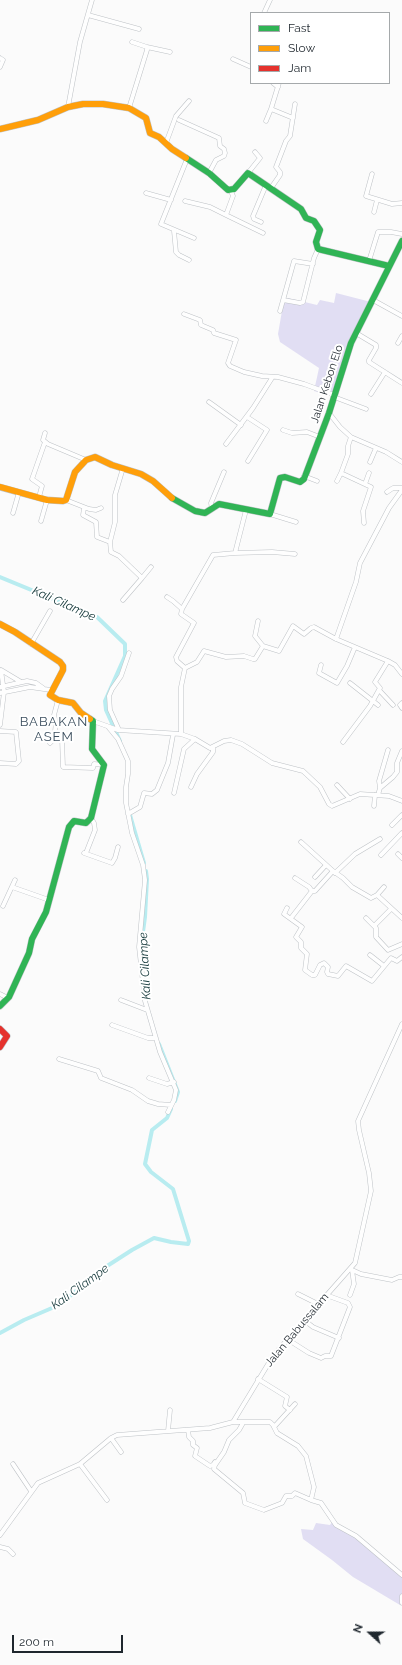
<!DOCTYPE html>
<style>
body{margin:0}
#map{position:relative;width:402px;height:1665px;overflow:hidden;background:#fbfbfb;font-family:Raleway,sans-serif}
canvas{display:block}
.legend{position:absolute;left:250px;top:12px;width:140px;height:72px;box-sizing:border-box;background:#fff;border:1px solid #a5a9ab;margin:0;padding:5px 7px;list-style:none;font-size:12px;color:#1f272e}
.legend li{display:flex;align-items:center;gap:8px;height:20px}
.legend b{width:20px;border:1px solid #a5a9ab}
.north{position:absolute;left:350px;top:1613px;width:40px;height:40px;-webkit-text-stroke:3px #fff;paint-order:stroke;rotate:291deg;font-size:11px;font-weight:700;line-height:16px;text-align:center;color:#1f272e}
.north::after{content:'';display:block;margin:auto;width:14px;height:18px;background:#1f272e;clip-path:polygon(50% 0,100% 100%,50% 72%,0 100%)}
.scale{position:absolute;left:12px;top:1635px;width:111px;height:18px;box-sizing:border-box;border:2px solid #1f272e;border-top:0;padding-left:5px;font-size:12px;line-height:14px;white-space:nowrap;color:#1f272e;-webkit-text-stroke:3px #fff;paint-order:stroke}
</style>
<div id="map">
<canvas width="402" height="1665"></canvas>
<ul class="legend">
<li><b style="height:5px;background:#30b455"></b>Fast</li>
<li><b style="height:5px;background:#ff9f0a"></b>Slow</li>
<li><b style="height:5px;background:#e5322d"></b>Jam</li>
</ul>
<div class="north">N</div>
<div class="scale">200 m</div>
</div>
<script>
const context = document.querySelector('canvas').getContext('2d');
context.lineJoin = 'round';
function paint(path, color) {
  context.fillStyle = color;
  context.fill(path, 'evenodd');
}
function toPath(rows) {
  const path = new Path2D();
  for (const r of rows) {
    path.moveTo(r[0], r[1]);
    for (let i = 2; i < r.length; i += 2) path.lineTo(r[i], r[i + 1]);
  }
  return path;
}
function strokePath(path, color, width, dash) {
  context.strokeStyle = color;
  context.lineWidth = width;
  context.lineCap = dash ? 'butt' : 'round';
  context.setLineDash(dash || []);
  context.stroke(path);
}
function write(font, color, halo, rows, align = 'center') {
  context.font = font + ' Raleway,sans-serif';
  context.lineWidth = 4;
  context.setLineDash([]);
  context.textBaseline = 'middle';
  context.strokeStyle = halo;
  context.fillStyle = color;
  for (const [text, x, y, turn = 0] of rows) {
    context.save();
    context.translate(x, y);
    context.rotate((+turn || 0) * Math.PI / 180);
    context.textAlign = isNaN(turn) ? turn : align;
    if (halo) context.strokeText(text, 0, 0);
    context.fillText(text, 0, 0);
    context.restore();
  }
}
paint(toPath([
 [336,293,371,302,364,316,333,397,314,391,319,368,280,342,278,334,283,305,288,298,317,305,320,300,334,303],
 [334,1519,338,1524,358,1536,402,1573,402,1602,400,1605,353,1577,332,1560,303,1539,301,1529,313,1530,316,1523,330,1525]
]), '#e1def3');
strokePath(toPath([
 [0,577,97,617,125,644,125,656,105,701,106,710,120,741],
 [130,815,144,863],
 [143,966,142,939,145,917,147,879,146,871],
 [159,1044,178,1092,175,1101],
 [0,1333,24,1320,59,1305,104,1268,132,1250,154,1238,171,1242,188,1244,189,1241,173,1189,151,1172,145,1164,152,1130,167,1118,171,1109]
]), '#b8ecf0', 4);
const street = toPath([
 [264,13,270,0],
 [88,15,139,29],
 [147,47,170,52],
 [0,58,3,60,0,67],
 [233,59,251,67],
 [273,83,278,87],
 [279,83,271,109,293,118],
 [68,107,80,42,92,0],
 [129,108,147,50,147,47,132,42],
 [179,120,219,138,220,146,224,149,225,153,224,156,216,160,209,173],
 [266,121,271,109],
 [166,143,176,116,189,101],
 [187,159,161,224,194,238],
 [248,173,260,158,255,152],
 [372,174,366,196,392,204,402,203],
 [271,188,280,175,280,172,276,167,286,141,290,136,295,104],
 [231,191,233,196,226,215,263,233],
 [146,193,171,200],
 [185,201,210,207,226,215],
 [374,212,377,200],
 [261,222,254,219,253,216,266,185],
 [174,231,176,252,179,255,189,260],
 [369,261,378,232,391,232,402,234],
 [283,300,300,303,303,302,314,258,318,249],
 [373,300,402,316],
 [280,311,294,261,313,264],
 [184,314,200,320,201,325,213,330,214,333,236,340,228,363,230,366,244,372,262,376,278,377,304,384,334,395],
 [356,333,376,345,376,348,369,360,369,362,402,383],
 [398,343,402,336],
 [371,394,385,372],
 [334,397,366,409],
 [209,402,241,425],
 [329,413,340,427,351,437,386,452,402,462],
 [247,417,267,430,248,461],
 [283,430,292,433,307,432,320,437],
 [45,433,43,440,48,444,86,460],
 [351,437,348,446,348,454,341,473,371,487,363,511,364,523],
 [226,444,253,408,272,378],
 [370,462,376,448],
 [304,476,317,481],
 [337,481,341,473],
 [365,484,369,473],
 [387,492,393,488,402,488],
 [39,497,42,486,32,479,45,442],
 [66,500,89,509,96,510,101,508],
 [84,508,83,515,96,522,97,537,110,542,111,552,119,556,142,578,151,567],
 [212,509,211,503,224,472],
 [13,513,19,492],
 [270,514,296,522],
 [41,521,47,500],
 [110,542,115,522,115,495,123,468],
 [235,553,272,552,295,554],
 [167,597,173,601,182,609],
 [123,600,142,578],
 [258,621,255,636,263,646],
 [336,639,356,582,360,563,389,508,402,490],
 [31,644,50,611],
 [321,665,319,673,337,683,347,666,355,647],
 [185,668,177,661,176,657,194,623,181,614,182,609,213,555,235,553,246,510],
 [1,670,21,682],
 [350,683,378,705],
 [0,687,27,681,36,683,43,688],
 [379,690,393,705],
 [0,693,30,687,51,690],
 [402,703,400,705,402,708],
 [93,721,118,730,181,734,195,739,210,748,224,741,231,740,242,744,272,763,303,771,320,787,329,804,332,806,360,794,389,796,402,801],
 [0,725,4,692,1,670],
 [109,728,118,739,128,761,128,774,126,787,126,803,132,833,143,865,145,880,139,947,145,1001,160,1052,176,1090,174,1100,168,1112],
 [119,730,110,710,109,696,112,689,121,676,129,653],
 [0,731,16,732,19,761,16,764,0,763],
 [181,734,181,687,185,668,197,662,204,651,226,657,244,656,253,659,255,659,263,646,279,651,293,626,304,634,311,628,314,627,336,639,388,661,395,665,402,674],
 [54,739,62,739,63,767,93,768,94,764,104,765],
 [343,742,370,706,380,688,375,682,388,661],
 [50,743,54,739,56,723,54,715,58,700],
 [337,785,350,799],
 [191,787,197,774,213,752,213,748,210,748],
 [380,788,379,781,388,750],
 [174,793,184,749,195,739],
 [378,795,380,788,393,777,397,772,397,763,402,751],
 [374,806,375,795],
 [128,814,140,807,144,793,152,794,157,790,168,763,173,735],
 [392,825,402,815],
 [301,842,333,871,343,878,352,887,371,898,377,895,402,918],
 [84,853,112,863,115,858,118,847],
 [86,853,95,830,94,823,91,818],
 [398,854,402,858],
 [381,855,402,833],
 [335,873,355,854,380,839],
 [315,877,326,865],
 [12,887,49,900],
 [312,891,315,891,333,871],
 [377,895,384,887],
 [3,906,15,880],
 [287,908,284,914,302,927,296,937,301,942,301,948,307,954,305,970,312,975,315,975,320,965,324,963,328,967,327,972,328,974,338,976,346,966,372,981,391,958,397,961,402,957],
 [291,918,312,891,309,887,295,878],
 [366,918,376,928,376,937,388,950,402,944],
 [376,924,391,909],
 [370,955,384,966],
 [0,994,8,998],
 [121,1000,147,1010],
 [112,1025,148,1038,156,1038],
 [59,1059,98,1071,101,1078,132,1090,148,1101,158,1104,171,1105],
 [149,1078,167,1084,174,1082],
 [350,1269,361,1274,392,1280,399,1277,402,1277],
 [298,1294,318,1304],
 [350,1295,354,1284,352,1270],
 [304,1320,313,1327,339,1338],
 [287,1339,309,1353,321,1358,325,1356,331,1356,350,1307,348,1303,326,1295],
 [258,1379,287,1397,285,1406,290,1410],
 [233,1422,270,1422,273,1425,277,1433,298,1446,306,1456,314,1487,311,1500,321,1503,336,1525,356,1536,402,1575],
 [243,1423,239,1430,229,1440,224,1452,215,1465,214,1469,243,1493,245,1503,264,1510,282,1503,286,1496,292,1496,295,1493,311,1500],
 [274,1427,295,1404],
 [188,1430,189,1437,193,1441,193,1445,197,1448,195,1456,210,1466,213,1465,215,1462],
 [168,1431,170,1410],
 [111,1438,121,1452],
 [13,1464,31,1491],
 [80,1464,107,1500],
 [0,1535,38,1483,80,1464,111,1438,117,1435,210,1428,233,1422,273,1356,355,1263,371,1191,369,1173,359,1130,358,1121,402,1024],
 [0,1547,8,1549,13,1554],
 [402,1596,402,1603]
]);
const fast = toPath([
 [186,158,209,173,228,190,234,189,248,173,301,209,306,218,314,221,320,230,316,242,318,249,389,266],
 [172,498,195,511,205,513,219,504,270,514,280,478,285,477,300,482,304,479,329,413,351,343,402,241],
 [0,1006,9,997,29,953,32,939,46,912,69,827,74,821,86,823,91,818,104,765,92,749,93,721,90,719]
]);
const slow = toPath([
 [0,129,38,120,68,107,83,104,103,104,129,108,146,118,150,133,159,137,172,149,186,158],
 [0,487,47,500,63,501,66,500,75,472,86,460,95,457,112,465,141,474,153,481,172,498],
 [0,624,15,632,60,662,63,666,63,670,50,695,58,700,73,703,81,713,90,719]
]);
const jam = toPath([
 [0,1029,7,1036,0,1047]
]);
strokePath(street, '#bec2c6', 5);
strokePath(fast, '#bec2c6', 7);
strokePath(slow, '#bec2c6', 7);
strokePath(jam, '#bec2c6', 7);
strokePath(street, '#fefefe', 4);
strokePath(fast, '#30b455', 6);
strokePath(slow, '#ff9f0a', 6);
strokePath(jam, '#e5322d', 6);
write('11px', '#1f272e', '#fff', [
 ["Jalan Kebon Elo",327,384,-72],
 ["Jalan Babussalam",297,1330,-50]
]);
write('italic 12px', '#123638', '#fff', [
 ["Kali Cilampe",64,604,24],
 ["Kali Cilampe",145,966,-93],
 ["Kali Cilampe",80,1287,-36]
]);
context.letterSpacing = '1px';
write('13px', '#3a4d5d', '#fff', [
 ["BABAKAN",54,722],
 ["ASEM",54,737]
]);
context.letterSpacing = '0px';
</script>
